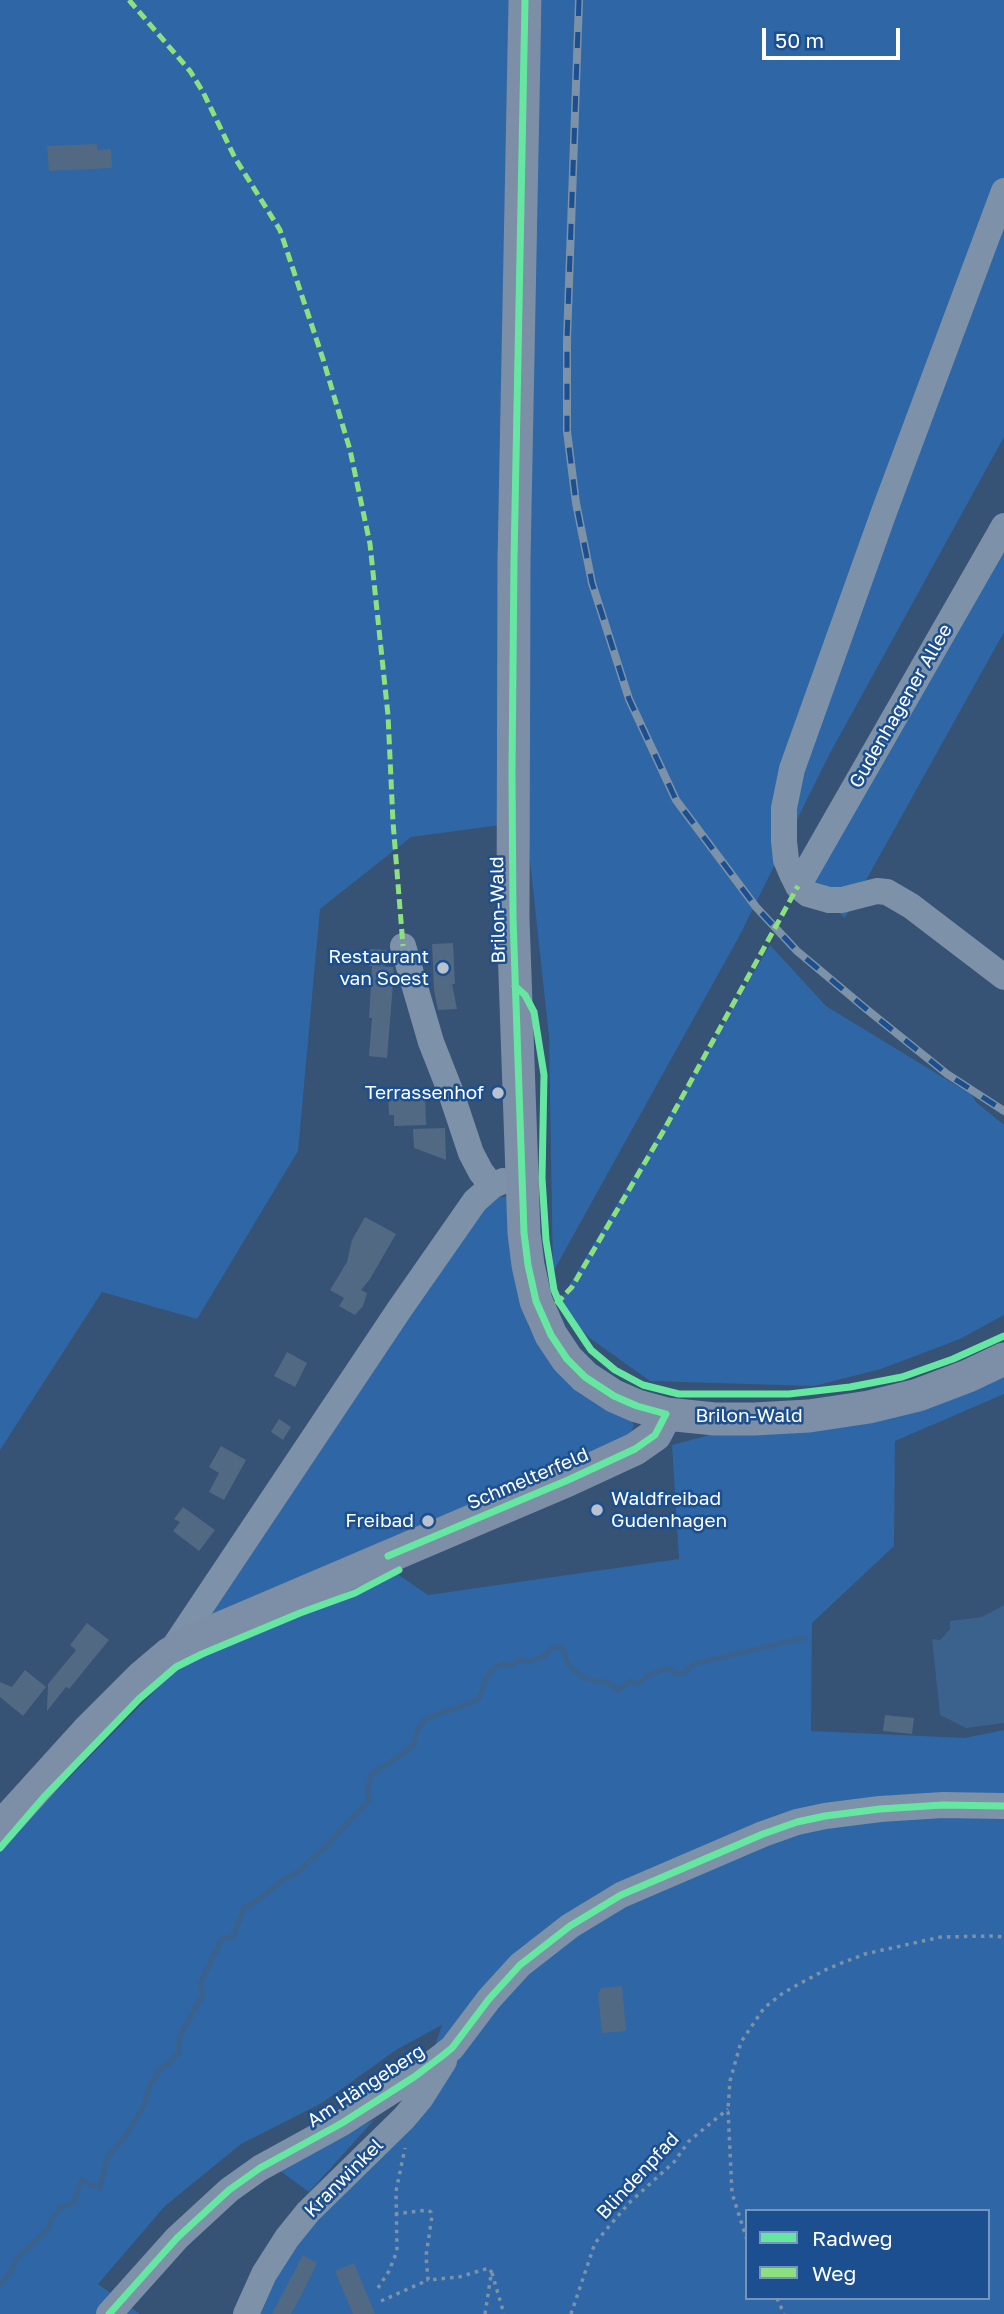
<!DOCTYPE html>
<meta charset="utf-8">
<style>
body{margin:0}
#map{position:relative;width:1004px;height:2314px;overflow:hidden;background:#365274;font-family:"Golos Text",sans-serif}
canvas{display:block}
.legend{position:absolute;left:745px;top:2209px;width:245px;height:91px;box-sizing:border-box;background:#1b4f8f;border:2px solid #7695bc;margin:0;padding:9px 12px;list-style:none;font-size:21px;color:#fff}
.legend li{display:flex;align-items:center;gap:14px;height:35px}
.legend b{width:35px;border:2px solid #7695bc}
.scale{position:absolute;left:762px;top:28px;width:138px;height:32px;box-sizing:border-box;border:4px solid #fff;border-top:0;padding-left:9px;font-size:21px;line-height:24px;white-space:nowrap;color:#fff;-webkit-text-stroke:5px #1b4f8f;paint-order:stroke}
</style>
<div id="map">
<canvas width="1004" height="2314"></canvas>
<ul class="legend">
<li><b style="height:9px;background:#66e7a1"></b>Radweg</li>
<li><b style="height:9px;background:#8de07e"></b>Weg</li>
</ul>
<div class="scale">50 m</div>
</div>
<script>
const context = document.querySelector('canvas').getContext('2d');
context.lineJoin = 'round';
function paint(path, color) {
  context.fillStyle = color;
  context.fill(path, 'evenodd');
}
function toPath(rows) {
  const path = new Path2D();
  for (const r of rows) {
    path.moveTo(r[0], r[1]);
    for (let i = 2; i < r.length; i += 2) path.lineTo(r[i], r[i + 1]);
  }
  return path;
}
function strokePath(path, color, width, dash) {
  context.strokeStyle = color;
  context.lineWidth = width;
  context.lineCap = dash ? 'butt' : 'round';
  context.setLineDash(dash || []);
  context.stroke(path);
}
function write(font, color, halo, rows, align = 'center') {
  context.font = font + ' "Golos Text",sans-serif';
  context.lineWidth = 5;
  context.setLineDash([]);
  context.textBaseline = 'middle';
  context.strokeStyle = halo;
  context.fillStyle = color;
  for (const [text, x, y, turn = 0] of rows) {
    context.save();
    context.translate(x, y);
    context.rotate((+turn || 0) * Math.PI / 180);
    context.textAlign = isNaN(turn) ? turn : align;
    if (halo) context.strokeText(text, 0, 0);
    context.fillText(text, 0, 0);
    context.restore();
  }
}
paint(toPath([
 [0,0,513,0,501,825,411,837,320,909,298,1151,197,1319,102,1292,0,1450],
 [542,0,1004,0,1004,437,829,755,741,933,553,1272,549,1037,526,823,532,251],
 [1004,522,1004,632,845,918,805,883],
 [770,945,826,1006,972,1095,976,1102,1004,1125,1004,1315,960,1339,881,1369,814,1386,650,1381,591,1339,557,1306],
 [510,1196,514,1270,529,1328,580,1386,629,1418,634,1425,629,1438,205,1620,399,1313,492,1198],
 [1004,1370,1004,1394,895,1441,894,1546,812,1623,811,1731,965,1738,1004,1730,1004,2314,255,2314,294,2246,419,2092,442,2025,396,2050,322,2103,241,2144,165,2206,98,2284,140,2314,0,2314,0,1848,191,1654,390,1569,428,1595,679,1559,672,1445,717,1433],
 [747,2211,988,2211,988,2298,747,2298],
 [375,2119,309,2192,276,2168,330,2142]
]), '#2f66a5');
paint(toPath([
 [1004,1605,1004,1723,966,1728,940,1715,932,1639,940,1640,950,1629,950,1621,982,1617]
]), '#3b618d');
strokePath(toPath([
 [0,2285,12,2270,16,2259,49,2228,52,2218,61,2207,74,2203,81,2180,100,2188,107,2158,126,2135,145,2104,150,2084,156,2077,160,2068,169,2064,179,2052,179,2038,203,1994,200,1984,222,1939,233,1937,244,1908,257,1901,284,1879,298,1872,324,1848,369,1801,368,1788,372,1774,407,1751,415,1743,415,1735,425,1719,478,1700,486,1678,493,1669,501,1664,513,1665,519,1660,530,1662,544,1656,552,1648,562,1647,570,1667,587,1679,609,1683,618,1690,630,1681,637,1684,649,1675,668,1668,676,1673,684,1673,693,1664,804,1638]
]), '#3b618d', 5);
paint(toPath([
 [97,144,97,150,111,149,112,168,49,171,47,146],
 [453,943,455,984,452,984,457,1009,438,1010,434,990,432,944],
 [370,949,386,950,385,966,376,966,393,967,394,972,387,1058,369,1056,372,1018,369,1018,372,966,369,966],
 [425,1090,426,1125,394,1126,394,1115,389,1115,388,1091],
 [445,1128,446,1160,414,1148,413,1129],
 [365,1217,396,1234,370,1279,361,1290,367,1293,363,1306,355,1315,339,1306,344,1298,330,1290,347,1262,352,1240],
 [287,1352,307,1363,295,1387,274,1376],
 [279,1419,291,1427,283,1440,271,1432],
 [221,1446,246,1460,224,1500,209,1492,219,1473,209,1467],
 [183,1507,215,1530,199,1551,173,1531,180,1522,174,1519],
 [87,1623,109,1640,69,1689,66,1687,47,1711,48,1684,76,1650,70,1645],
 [25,1670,46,1687,23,1716,0,1697,0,1682,12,1687],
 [885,1715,914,1718,912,1734,883,1731],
 [622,1986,626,2031,602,2033,598,1994,601,1988],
 [303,2255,317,2263,303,2292,291,2314,272,2314],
 [354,2263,375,2314,353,2314,335,2271]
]), '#526984');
strokePath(toPath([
 [395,2214,427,2210,431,2212,432,2216,426,2256,428,2280,459,2277,489,2268,492,2273],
 [747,2240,732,2193,728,2109,730,2081,741,2042,764,2008,783,1993,799,1984,829,1968,865,1954,941,1937,991,1936,1004,1937],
 [492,2273,504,2314],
 [378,2288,389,2271,397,2251,396,2191,405,2148],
 [777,2298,784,2314],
 [381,2301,428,2280],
 [485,2314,491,2275],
 [571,2314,595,2243,629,2203,674,2162,689,2141,728,2109]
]), '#7d92a8', 3.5, [3.5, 5]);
strokePath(toPath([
 [1004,191,884,512,792,769,784,808,784,841,786,860,792,874,798,886,808,894,829,900,842,900,877,891,887,892,911,906,1004,977],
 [798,886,1004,526],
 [403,946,431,1042,451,1093,471,1153,481,1172,492,1186],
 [170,1653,399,1310,475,1201,492,1186,503,1181],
 [109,2314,177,2238,229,2190,260,2168,342,2123,414,2077,442,2056,452,2048,489,1999,520,1965,570,1926,621,1895,763,1834,797,1822,825,1816,880,1809,943,1805,1004,1806],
 [246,2314,264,2274,287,2238,308,2212,404,2118,420,2099,444,2061]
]), '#7d92a8', 26);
strokePath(toPath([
 [525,0,514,560,513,918,524,1233,528,1265,536,1301,551,1335,567,1359,585,1377,614,1396,637,1406,666,1414,715,1419,754,1419,809,1416,869,1407,918,1395,968,1376,1004,1359],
 [0,1828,87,1732,143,1676,169,1654,195,1639,568,1480,635,1449,655,1435,666,1414]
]), '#7d8ea7', 33);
const rail = toPath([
 [579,0,567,340,567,431,576,503,592,583,629,699,676,800,756,907,797,951,865,1008,947,1074,1004,1111]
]);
strokePath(rail, '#7e92a7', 8);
strokePath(rail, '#1b4f8f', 5, [16]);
strokePath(toPath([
 [129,0,190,71,203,92,235,158,280,230,323,359,350,450,370,544,388,715,393,822,403,946],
 [556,1304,572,1287,664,1130,798,886]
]), '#8de07e', 5, [10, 5]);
strokePath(toPath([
 [515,986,525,995,534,1012,544,1075,542,1178,546,1240,554,1290,559,1302,591,1350,615,1370,643,1385,679,1394,789,1394,850,1387,902,1377,953,1359,1004,1336],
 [388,1556,568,1480,635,1449,655,1435,666,1414,637,1406,614,1396,585,1377,567,1359,551,1335,536,1301,528,1265,524,1233,513,918,512,771,514,560,525,0],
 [0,1848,44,1797,139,1699,176,1667,202,1654,300,1613,355,1593,399,1570],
 [109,2314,177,2238,229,2190,260,2168,342,2123,414,2077,442,2056,452,2048,489,1999,520,1965,570,1926,621,1895,763,1834,797,1822,825,1816,880,1809,943,1805,1004,1806]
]), '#66e7a1', 7);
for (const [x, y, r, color] of [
 [443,968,7,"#b9c2ce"],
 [498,1093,7,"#b9c2ce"],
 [597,1510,7,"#b9c2ce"],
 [428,1521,7,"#b9c2ce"]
]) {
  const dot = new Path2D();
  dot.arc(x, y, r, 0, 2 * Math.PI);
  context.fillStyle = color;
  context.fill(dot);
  strokePath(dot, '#1b4f8f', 2.5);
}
write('19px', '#fff', '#1b4f8f', [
 ["Gudenhagener Allee",901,706,-60],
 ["Brilon-Wald",498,910,-91],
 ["Brilon-Wald",749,1416],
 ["Schmelterfeld",528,1479,-23],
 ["Am Hängeberg",366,2086,-33],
 ["Blindenpfad",638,2176,-47],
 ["Kranwinkel",344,2178,-45]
]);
write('19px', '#fff', '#1b4f8f', [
 ["Restaurant",429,957],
 ["van Soest",429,979],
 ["Terrassenhof",484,1093],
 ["Waldfreibad",611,1499,"left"],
 ["Gudenhagen",611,1521,"left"],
 ["Freibad",414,1521]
], 'right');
</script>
